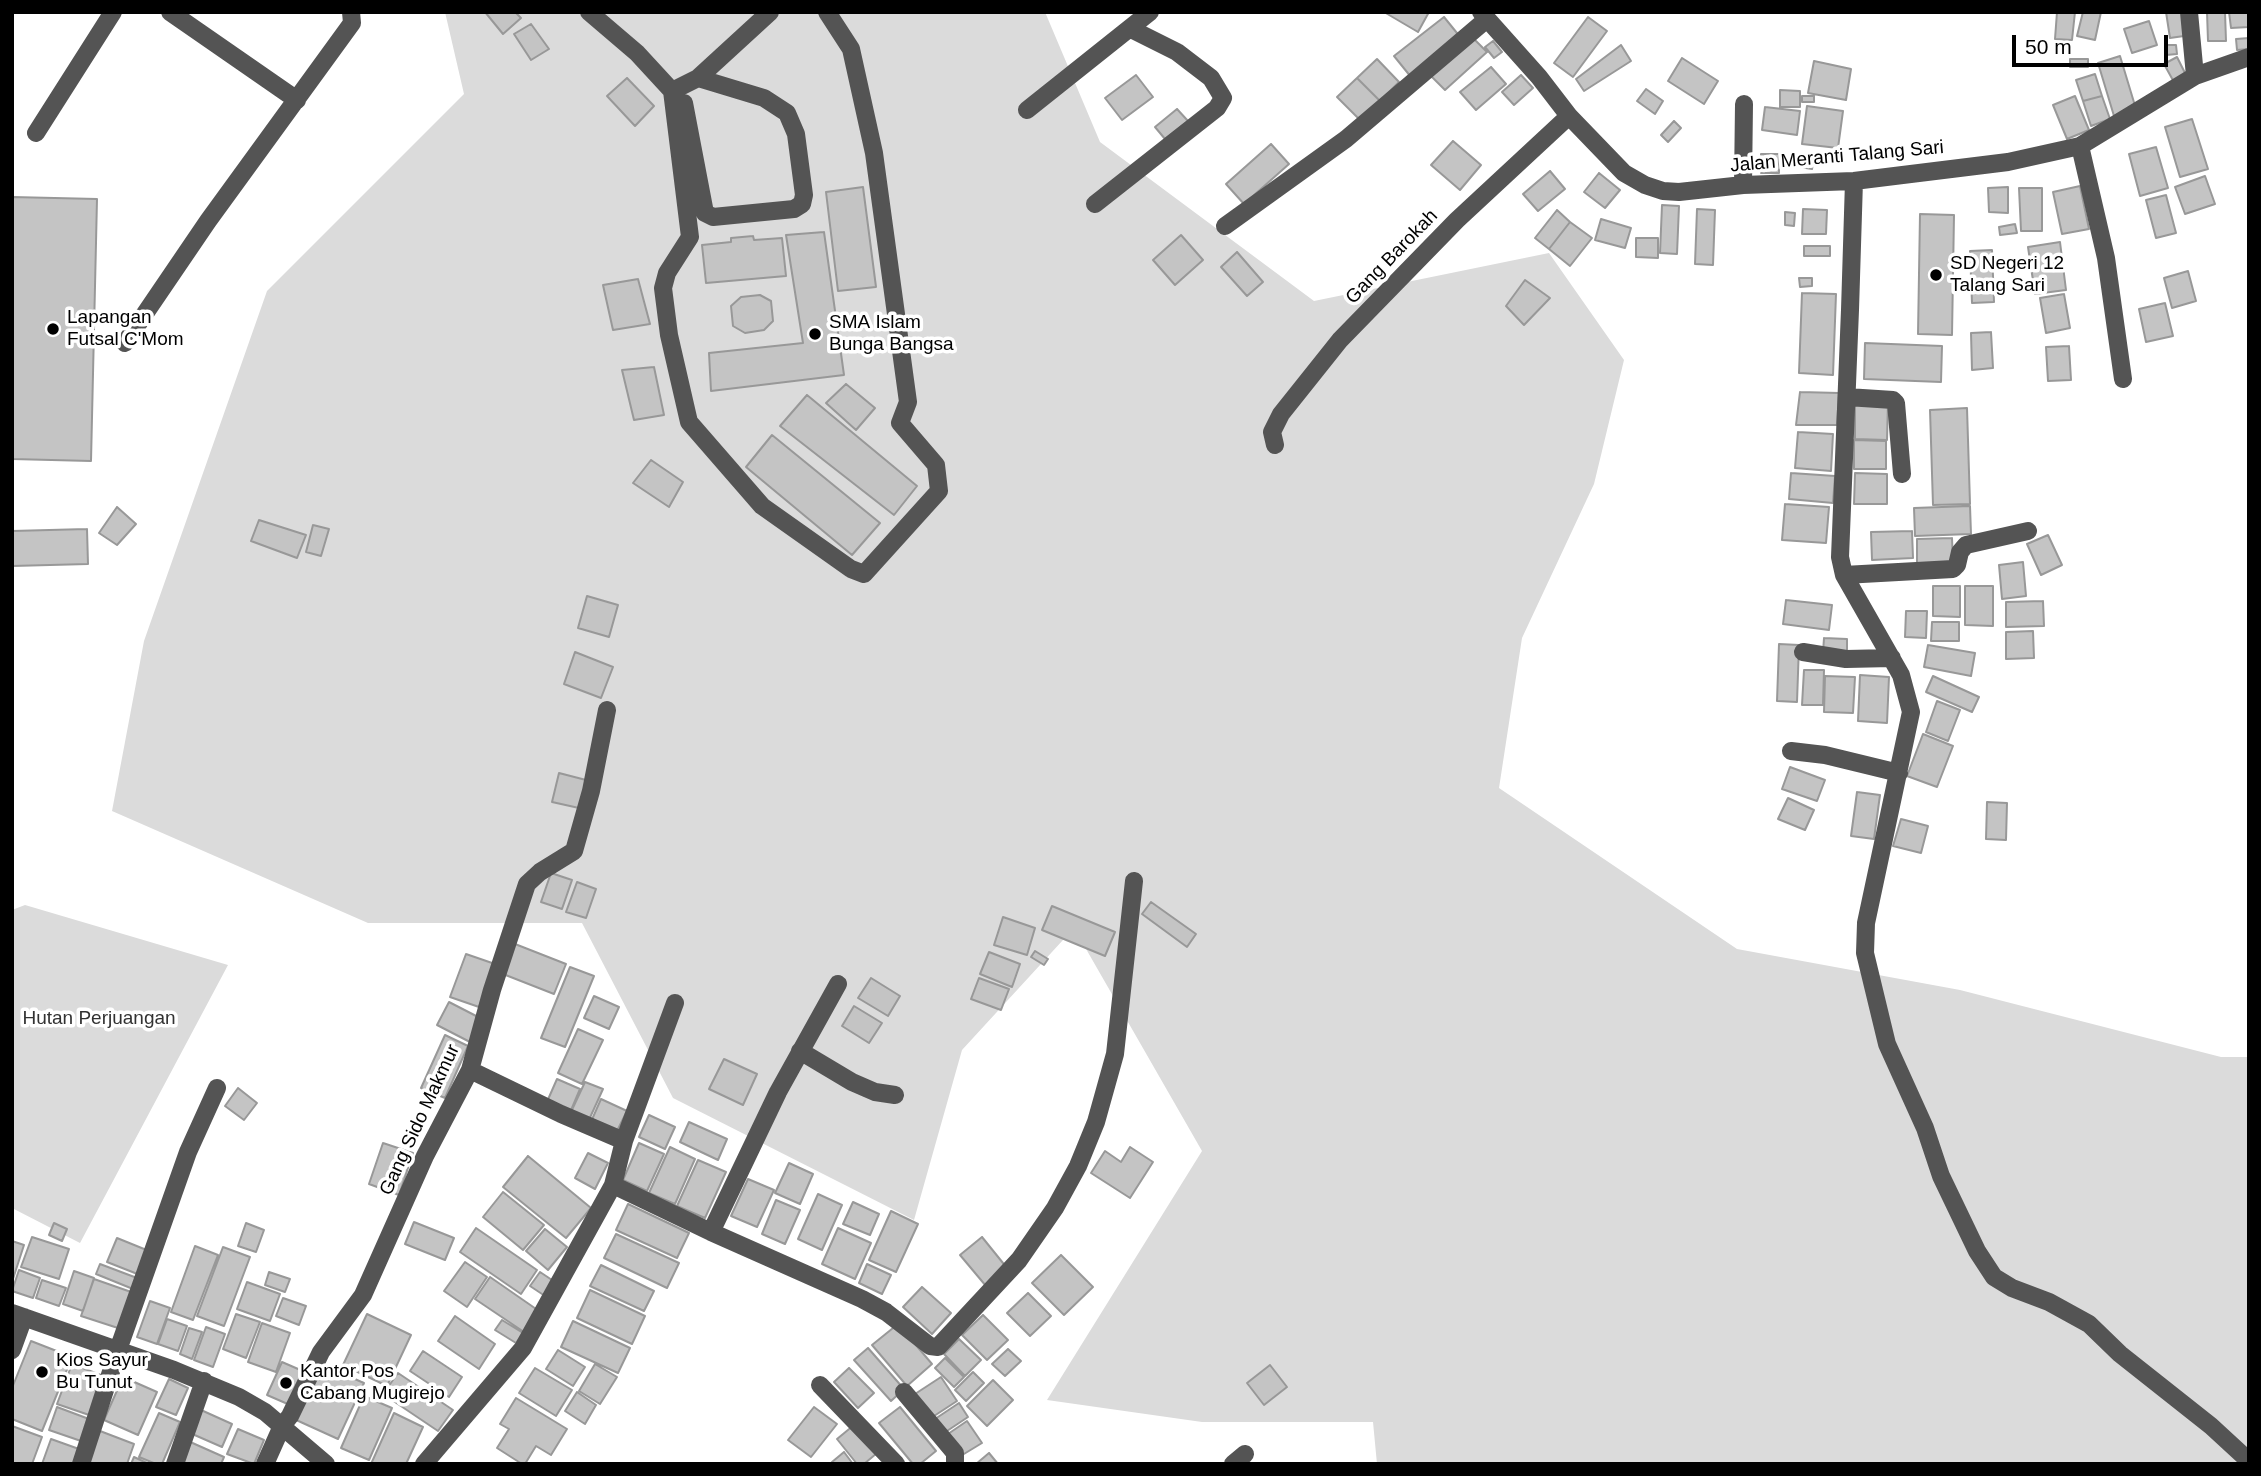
<!DOCTYPE html>
<style>
body{margin:0}
#map{position:relative;width:2261px;height:1476px;overflow:hidden;background:#fff;font-family:Arial,sans-serif}
canvas{display:block}
.frame{position:absolute;inset:0;border:14px solid #000;pointer-events:none}
.scale{position:absolute;left:2012px;top:35px;width:156px;height:32px;box-sizing:border-box;border:4px solid #000;border-top:0;padding-left:9px;font-size:21px;line-height:24px;white-space:nowrap;color:#000;-webkit-text-stroke:5px #fff;paint-order:stroke}
</style>
<div id="map">
<canvas width="2261" height="1476"></canvas>
<div class="frame"></div>
<div class="scale">50 m</div>
</div>
<script>
const context = document.querySelector('canvas').getContext('2d');
context.lineJoin = 'round';
function paint(path, color) {
  context.fillStyle = color;
  context.fill(path, 'evenodd');
}
function toPath(rows) {
  const path = new Path2D();
  for (const r of rows) {
    path.moveTo(r[0], r[1]);
    for (let i = 2; i < r.length; i += 2) path.lineTo(r[i], r[i + 1]);
  }
  return path;
}
function strokePath(path, color, width, dash) {
  context.strokeStyle = color;
  context.lineWidth = width;
  context.lineCap = dash ? 'butt' : 'round';
  context.setLineDash(dash || []);
  context.stroke(path);
}
function write(font, color, halo, rows, align = 'center') {
  context.font = font + ' Arial,sans-serif';
  context.lineWidth = 7;
  context.setLineDash([]);
  context.textBaseline = 'middle';
  context.strokeStyle = halo;
  context.fillStyle = color;
  for (const [text, x, y, turn = 0] of rows) {
    context.save();
    context.translate(x, y);
    context.rotate((+turn || 0) * Math.PI / 180);
    context.textAlign = isNaN(turn) ? turn : align;
    if (halo) context.strokeText(text, 0, 0);
    context.fillText(text, 0, 0);
    context.restore();
  }
}
paint(toPath([
 [445,12,1045,12,1100,142,1314,301,1549,253,1624,360,1594,484,1522,638,1499,788,1737,949,1960,990,2221,1057,2249,1057,2249,1464,1377,1464,1373,1422,1202,1422,1047,1400,1202,1151,1074,928,962,1050,914,1220,673,1098,582,923,368,923,112,811,144,641,267,291,464,94],
 [25,905,228,965,80,1243,12,1208,12,910]
]), '#dbdbdb');
const building = toPath([
 [485,12,515,12,521,18,503,34,485,12],
 [1384,12,1429,12,1418,32,1384,12],
 [2057,12,2075,12,2072,40,2055,39,2057,12],
 [2083,12,2101,12,2095,40,2077,36,2083,12],
 [2166,12,2188,12,2191,35,2170,38,2166,12],
 [2207,12,2225,12,2226,41,2208,41,2207,12],
 [2229,12,2249,12,2249,27,2231,28,2229,12],
 [1444,17,1461,38,1411,77,1394,56,1444,17],
 [1588,17,1607,31,1573,77,1554,63,1588,17],
 [2149,21,2157,45,2132,53,2124,29,2149,21],
 [531,24,549,49,531,60,514,34,531,24],
 [1471,36,1487,52,1445,90,1429,74,1471,36],
 [2249,38,2249,49,2237,50,2236,39,2249,38],
 [1493,41,1502,52,1494,58,1485,47,1493,41],
 [1621,45,1631,61,1584,91,1576,79,1621,45],
 [2166,45,2176,45,2177,54,2166,55,2166,45],
 [2120,56,2136,109,2114,116,2098,63,2120,56],
 [2177,57,2187,77,2175,84,2164,64,2177,57],
 [1682,58,1718,81,1704,104,1668,81,1682,58],
 [1377,59,1399,82,1380,101,1357,78,1377,59],
 [2070,59,2088,59,2088,67,2070,67,2070,59],
 [1814,61,1851,69,1846,100,1808,93,1814,61],
 [1491,67,1506,84,1476,110,1460,92,1491,67],
 [2095,74,2102,96,2083,101,2076,80,2095,74],
 [1136,75,1153,97,1122,120,1105,98,1136,75],
 [1521,75,1533,88,1514,105,1502,92,1521,75],
 [627,78,654,106,635,126,607,96,627,78],
 [1357,78,1380,101,1360,120,1337,97,1357,78],
 [1646,89,1663,101,1655,114,1637,101,1646,89],
 [1780,90,1800,91,1800,107,1780,107,1780,90],
 [1802,96,1814,96,1814,102,1802,102,1802,96],
 [2075,96,2089,130,2067,139,2053,105,2075,96],
 [2102,96,2110,119,2091,126,2083,101,2102,96],
 [1807,106,1843,111,1838,148,1802,144,1807,106],
 [1765,107,1800,111,1797,135,1762,130,1765,107],
 [1177,109,1188,121,1165,139,1155,127,1177,109],
 [2192,119,2208,169,2180,177,2165,127,2192,119],
 [1674,121,1681,128,1668,142,1661,135,1674,121],
 [1453,141,1481,165,1460,190,1431,165,1453,141],
 [1271,144,1289,164,1244,204,1226,184,1271,144],
 [2156,147,2168,188,2140,196,2129,154,2156,147],
 [1761,154,1779,154,1779,173,1761,173,1761,154],
 [1797,154,1814,157,1812,169,1794,166,1797,154],
 [1550,171,1565,189,1538,211,1523,194,1550,171],
 [1599,173,1620,190,1605,208,1584,192,1599,173],
 [2205,176,2215,204,2185,214,2175,187,2205,176],
 [2080,186,2089,229,2062,234,2053,192,2080,186],
 [863,187,876,287,838,291,826,192,863,187],
 [2008,187,2008,213,1989,212,1988,188,2008,187],
 [2019,188,2042,188,2042,231,2021,231,2019,188],
 [2166,195,2176,233,2156,238,2146,200,2166,195],
 [12,197,97,199,91,461,12,459,12,197],
 [1662,205,1679,206,1677,254,1660,253,1662,205],
 [1697,209,1715,210,1713,265,1695,264,1697,209],
 [1803,209,1827,210,1826,234,1802,234,1803,209],
 [1557,210,1570,222,1549,249,1535,238,1557,210],
 [1785,212,1795,213,1794,226,1785,225,1785,212],
 [1920,214,1954,215,1952,335,1918,334,1920,214],
 [1601,219,1631,228,1625,248,1595,240,1601,219],
 [1570,222,1592,238,1570,266,1549,249,1570,222],
 [2015,224,2017,233,2000,235,1999,227,2015,224],
 [824,232,844,375,711,391,709,353,803,343,786,235,824,232],
 [1181,235,1203,260,1175,285,1153,260,1181,235],
 [753,236,754,240,782,238,786,276,706,283,702,245,731,242,731,238,753,236],
 [1636,238,1658,238,1658,258,1636,257,1636,238],
 [2060,242,2066,290,2035,294,2028,247,2060,242],
 [1804,246,1830,246,1830,256,1804,256,1804,246],
 [1992,250,1994,302,1972,303,1970,251,1992,250],
 [1237,252,1263,282,1247,296,1221,267,1237,252],
 [2188,271,2196,301,2172,308,2164,278,2188,271],
 [1799,278,1812,278,1812,286,1800,287,1799,278],
 [638,279,650,324,613,330,603,285,638,279],
 [1525,280,1550,298,1524,325,1506,306,1525,280],
 [1802,293,1836,294,1833,375,1799,373,1802,293],
 [2064,294,2070,328,2046,333,2040,298,2064,294],
 [760,295,771,301,773,321,764,330,745,333,733,326,731,306,741,297,760,295],
 [2165,303,2173,336,2146,342,2139,309,2165,303],
 [1991,332,1993,368,1972,370,1971,333,1991,332],
 [1865,343,1942,346,1941,382,1864,379,1865,343],
 [2069,346,2071,380,2048,381,2046,347,2069,346],
 [654,367,664,415,634,420,622,370,654,367],
 [846,384,875,408,856,430,826,403,846,384],
 [1800,392,1839,393,1837,425,1796,425,1800,392],
 [807,395,917,486,894,515,780,426,807,395],
 [1855,402,1888,402,1887,440,1855,439,1855,402],
 [1967,408,1970,504,1933,505,1930,410,1967,408],
 [1798,432,1833,434,1831,471,1795,468,1798,432],
 [772,435,880,523,852,555,746,467,772,435],
 [1854,440,1886,441,1886,469,1854,469,1854,440],
 [651,460,683,482,669,507,633,483,651,460],
 [1791,473,1835,476,1833,503,1789,499,1791,473],
 [1855,473,1887,474,1887,504,1854,504,1855,473],
 [1785,504,1829,507,1826,543,1782,540,1785,504],
 [1970,506,1971,534,1915,536,1914,508,1970,506],
 [117,507,136,524,117,545,99,533,117,507],
 [259,520,306,535,297,558,251,541,259,520],
 [313,525,329,529,321,556,306,552,313,525],
 [87,529,88,564,12,566,12,531,87,529],
 [1912,531,1913,558,1872,560,1871,532,1912,531],
 [2048,535,2062,565,2041,575,2027,544,2048,535],
 [1952,538,1953,563,1917,564,1917,539,1952,538],
 [2023,562,2026,596,2002,599,1999,565,2023,562],
 [1933,586,1960,586,1960,617,1933,616,1933,586],
 [1965,586,1993,586,1993,626,1965,625,1965,586],
 [587,596,618,605,609,637,578,628,587,596],
 [1786,600,1832,605,1829,630,1783,624,1786,600],
 [2043,601,2044,626,2006,627,2006,602,2043,601],
 [1906,611,1927,611,1926,638,1905,637,1906,611],
 [1932,622,1959,622,1959,641,1931,641,1932,622],
 [2033,631,2034,658,2006,659,2006,632,2033,631],
 [1824,638,1847,639,1847,653,1823,653,1824,638],
 [1779,644,1799,645,1797,702,1777,701,1779,644],
 [1928,645,1975,653,1971,676,1924,667,1928,645],
 [575,652,613,667,601,698,564,684,575,652],
 [1804,670,1824,670,1823,705,1802,705,1804,670],
 [1860,675,1889,677,1887,723,1858,721,1860,675],
 [1825,676,1855,677,1853,713,1824,712,1825,676],
 [1933,676,1979,697,1972,712,1926,692,1933,676],
 [1937,701,1960,710,1948,741,1926,732,1937,701],
 [1923,734,1953,746,1937,787,1907,776,1923,734],
 [1790,767,1825,780,1817,801,1782,789,1790,767],
 [559,773,586,780,579,808,552,802,559,773],
 [1857,792,1880,795,1874,839,1851,836,1857,792],
 [1788,798,1814,810,1805,830,1778,819,1788,798],
 [1987,802,2007,803,2006,840,1986,839,1987,802],
 [1901,819,1928,826,1921,853,1893,846,1901,819],
 [551,873,572,880,562,909,541,902,551,873],
 [577,882,596,889,586,918,566,912,577,882],
 [1151,902,1196,934,1187,947,1142,914,1151,902],
 [1052,906,1115,932,1105,956,1042,930,1052,906],
 [1003,917,1035,928,1027,955,994,945,1003,917],
 [515,944,566,964,554,994,503,974,515,944],
 [1035,951,1048,959,1044,965,1031,957,1035,951],
 [989,952,1020,964,1012,987,980,974,989,952],
 [466,954,495,964,479,1007,450,997,466,954],
 [570,967,594,976,565,1047,541,1038,570,967],
 [871,978,900,996,888,1016,858,998,871,978],
 [979,978,1009,989,1001,1010,971,999,979,978],
 [594,996,619,1007,609,1029,584,1018,594,996],
 [449,1002,482,1019,470,1042,437,1025,449,1002],
 [854,1006,882,1023,869,1043,842,1026,854,1006],
 [578,1029,603,1040,582,1084,558,1073,578,1029],
 [445,1035,468,1046,445,1098,421,1088,445,1035],
 [724,1059,757,1074,743,1105,709,1089,724,1059],
 [557,1079,580,1089,569,1115,546,1104,557,1079],
 [585,1082,603,1089,588,1122,570,1114,585,1082],
 [238,1088,257,1103,244,1120,225,1106,238,1088],
 [601,1099,627,1111,615,1135,590,1124,601,1099],
 [649,1115,675,1127,665,1149,639,1137,649,1115],
 [689,1122,727,1139,718,1160,680,1142,689,1122],
 [383,1143,413,1153,399,1195,369,1184,383,1143],
 [639,1143,664,1154,647,1191,623,1180,639,1143],
 [670,1147,695,1159,675,1204,649,1193,670,1147],
 [1130,1147,1153,1162,1130,1198,1091,1173,1105,1151,1121,1162,1130,1147],
 [588,1153,608,1163,595,1189,575,1178,588,1153],
 [528,1156,591,1208,566,1238,503,1187,528,1156],
 [698,1160,726,1172,705,1218,677,1206,698,1160],
 [789,1163,813,1174,800,1204,775,1193,789,1163],
 [748,1179,774,1190,757,1227,731,1216,748,1179],
 [503,1192,544,1225,523,1250,483,1217,503,1192],
 [818,1194,842,1205,822,1250,798,1239,818,1194],
 [776,1200,800,1210,785,1244,762,1234,776,1200],
 [853,1202,879,1214,870,1235,843,1224,853,1202],
 [628,1204,689,1233,677,1258,616,1230,628,1204],
 [891,1211,918,1224,896,1272,869,1260,891,1211],
 [414,1222,454,1238,445,1260,405,1244,414,1222],
 [54,1223,67,1229,62,1241,49,1235,54,1223],
 [246,1223,264,1230,256,1252,238,1246,246,1223],
 [476,1228,537,1270,521,1294,460,1252,476,1228],
 [838,1228,871,1243,855,1279,822,1264,838,1228],
 [545,1229,567,1247,548,1270,526,1251,545,1229],
 [616,1234,679,1263,667,1288,604,1258,616,1234],
 [32,1237,69,1249,59,1279,21,1267,32,1237],
 [982,1237,1007,1268,986,1286,960,1255,982,1237],
 [117,1238,149,1251,140,1275,107,1262,117,1238],
 [12,1241,24,1245,12,1282,12,1241],
 [195,1246,218,1255,193,1320,171,1312,195,1246],
 [223,1247,250,1257,224,1326,197,1316,223,1247],
 [1061,1255,1093,1287,1064,1315,1032,1283,1061,1255],
 [465,1262,487,1277,467,1307,444,1291,465,1262],
 [100,1264,137,1278,133,1289,96,1274,100,1264],
 [867,1264,891,1275,882,1294,859,1283,867,1264],
 [601,1265,654,1291,644,1311,590,1286,601,1265],
 [19,1270,40,1278,33,1298,12,1291,19,1270],
 [74,1271,94,1278,83,1311,63,1304,74,1271],
 [269,1272,290,1279,285,1292,265,1285,269,1272],
 [540,1272,558,1284,548,1298,530,1286,540,1272],
 [490,1277,539,1311,524,1332,475,1299,490,1277],
 [94,1279,134,1293,121,1329,81,1316,94,1279],
 [42,1280,66,1288,59,1306,36,1298,42,1280],
 [247,1282,280,1294,270,1321,237,1309,247,1282],
 [922,1287,951,1313,932,1334,903,1307,922,1287],
 [590,1290,645,1316,632,1344,577,1318,590,1290],
 [1028,1293,1051,1316,1030,1336,1007,1313,1028,1293],
 [283,1298,306,1306,299,1325,276,1316,283,1298],
 [150,1301,170,1308,157,1344,137,1337,150,1301],
 [236,1314,260,1322,246,1358,223,1349,236,1314],
 [367,1314,411,1335,387,1386,343,1365,367,1314],
 [983,1315,1008,1340,987,1360,962,1335,983,1315],
 [455,1316,495,1344,479,1369,438,1341,455,1316],
 [167,1319,187,1326,178,1351,158,1344,167,1319],
 [502,1320,523,1333,516,1343,495,1330,502,1320],
 [573,1321,630,1348,618,1373,561,1347,573,1321],
 [262,1323,290,1333,276,1372,248,1362,262,1323],
 [898,1324,932,1364,907,1386,872,1345,898,1324],
 [206,1327,225,1334,213,1367,194,1360,206,1327],
 [189,1328,202,1332,192,1359,180,1354,189,1328],
 [959,1339,981,1360,965,1376,944,1354,959,1339],
 [31,1341,72,1357,42,1431,12,1419,12,1388,31,1341],
 [868,1348,904,1389,891,1401,854,1360,868,1348],
 [1008,1349,1021,1361,1005,1376,992,1364,1008,1349],
 [558,1350,585,1367,573,1386,546,1369,558,1350],
 [423,1351,462,1377,449,1397,410,1371,423,1351],
 [945,1358,964,1377,954,1387,935,1368,945,1358],
 [282,1362,305,1372,290,1405,267,1395,282,1362],
 [72,1364,106,1377,92,1416,57,1404,72,1364],
 [320,1364,364,1383,338,1439,294,1419,320,1364],
 [595,1364,617,1377,600,1404,579,1391,595,1364],
 [1270,1365,1287,1387,1264,1405,1247,1383,1270,1365],
 [535,1368,572,1390,556,1416,519,1393,535,1368],
 [849,1368,874,1393,858,1408,834,1382,849,1368],
 [973,1372,984,1383,966,1401,955,1390,973,1372],
 [398,1373,453,1410,438,1431,383,1394,398,1373],
 [123,1377,157,1392,138,1435,104,1420,123,1377],
 [941,1377,957,1401,931,1418,915,1394,941,1377],
 [169,1379,188,1388,176,1415,156,1407,169,1379],
 [993,1380,1013,1400,987,1426,967,1406,993,1380],
 [577,1392,596,1405,585,1424,565,1411,577,1392],
 [364,1396,392,1408,369,1460,341,1448,364,1396],
 [516,1398,567,1429,551,1455,536,1446,525,1464,522,1464,497,1448,509,1429,500,1424,516,1398],
 [959,1403,968,1417,941,1435,932,1421,959,1403],
 [57,1407,89,1419,81,1441,49,1430,57,1407],
 [814,1407,837,1424,811,1457,788,1440,814,1407],
 [900,1407,936,1451,920,1464,913,1464,879,1423,900,1407],
 [201,1410,232,1424,222,1447,190,1433,201,1410],
 [159,1413,180,1422,162,1464,156,1464,139,1457,159,1413],
 [394,1413,423,1427,406,1464,371,1464,394,1413],
 [967,1421,982,1443,959,1457,945,1436,967,1421],
 [854,1425,877,1453,864,1464,857,1464,837,1439,854,1425],
 [12,1426,42,1437,32,1464,12,1464,12,1426],
 [238,1429,264,1440,254,1464,227,1454,238,1429],
 [100,1431,134,1444,127,1464,87,1464,100,1431],
 [51,1439,79,1449,73,1464,42,1464,51,1439],
 [188,1441,224,1457,221,1464,178,1464,188,1441],
 [844,1452,853,1464,833,1464,832,1462,844,1452],
 [989,1453,998,1464,976,1464,989,1453],
 [134,1457,149,1464,131,1464,134,1457]
]);
paint(building, '#c4c4c4');
strokePath(building, '#989898', 2);
strokePath(toPath([
 [170,12,297,100],
 [589,12,637,53,672,91,690,237,667,273,663,288,669,335,689,422,762,506,851,569,864,574,939,491,936,465,900,423,908,402,874,153,851,49,827,12],
 [1481,12,1539,77,1569,116,1624,173,1645,185,1663,191,1679,192,1743,185,1854,181,2008,162,2080,146,2195,76,2249,57],
 [2189,12,2195,76],
 [672,91,698,78,770,12],
 [684,103,705,213,713,217,794,209,802,204,804,195,796,134,787,113,764,98,698,78],
 [1027,110,1150,12],
 [36,133,113,12],
 [2080,146,2106,258,2123,379],
 [1854,181,1850,310,1840,557,1844,575,1901,675,1911,712,1866,923,1865,953,1887,1044,1925,1128,1941,1176,1977,1251,1994,1277,2012,1288,2049,1302,2089,1324,2120,1354,2211,1426,2249,1461],
 [1743,185,1744,104],
 [1095,204,1217,108,1223,98,1211,78,1177,52,1131,29],
 [1225,226,1346,139,1487,19],
 [125,343,208,221,352,23,351,12],
 [1847,397,1893,400,1896,403,1902,474],
 [1275,445,1272,432,1281,414,1340,340,1457,220,1569,116],
 [1844,575,1953,569,1957,565,1960,552,1966,545,2028,531],
 [1803,652,1846,659,1892,658],
 [1791,751,1825,755,1899,773],
 [800,1051,852,1082,875,1092,895,1095],
 [470,1070,561,1114,624,1141],
 [613,1185,624,1141,675,1003],
 [711,1232,778,1092,838,984],
 [12,1313,174,1370,239,1397,265,1412,326,1464],
 [12,1350,24,1317],
 [820,1385,896,1464],
 [904,1392,955,1453,955,1464],
 [81,1464,118,1350,188,1152,217,1088],
 [175,1464,204,1381],
 [265,1464,282,1426,290,1416,321,1352,363,1295,425,1156,470,1070,492,990,527,884,540,872,574,851,591,791,607,710],
 [424,1464,523,1348,613,1185,711,1232,862,1299,886,1312,930,1346,938,1347,1019,1260,1055,1208,1078,1166,1096,1122,1115,1054,1134,881],
 [1233,1464,1245,1454]
]), '#545454', 18);
for (const [x, y, r, color] of [
 [1936,275,7,"#000"],
 [53,329,7,"#000"],
 [815,334,7,"#000"],
 [42,1372,7,"#000"],
 [286,1383,7,"#000"]
]) {
  const dot = new Path2D();
  dot.arc(x, y, r, 0, 2 * Math.PI);
  context.fillStyle = color;
  context.fill(dot);
  strokePath(dot, '#fff', 2.5);
}
write('19px', '#000', '#fff', [
 ["Jalan Meranti Talang Sari",1837,157,-5],
 ["Gang Barokah",1392,257,-46],
 ["Gang Sido Makmur",420,1120,-65]
]);
write('19px', '#000', '#fff', [
 ["SD Negeri 12",1950,264],
 ["Talang Sari",1950,286],
 ["Lapangan",67,318],
 ["Futsal C'Mom",67,340],
 ["SMA Islam",829,323],
 ["Bunga Bangsa",829,345],
 ["Kios Sayur",56,1361],
 ["Bu Tunut",56,1383],
 ["Kantor Pos",300,1372],
 ["Cabang Mugirejo",300,1394]
], 'left');
write('19px', '#323232', '#fff', [
 ["Hutan Perjuangan",99,1019]
]);
</script>
